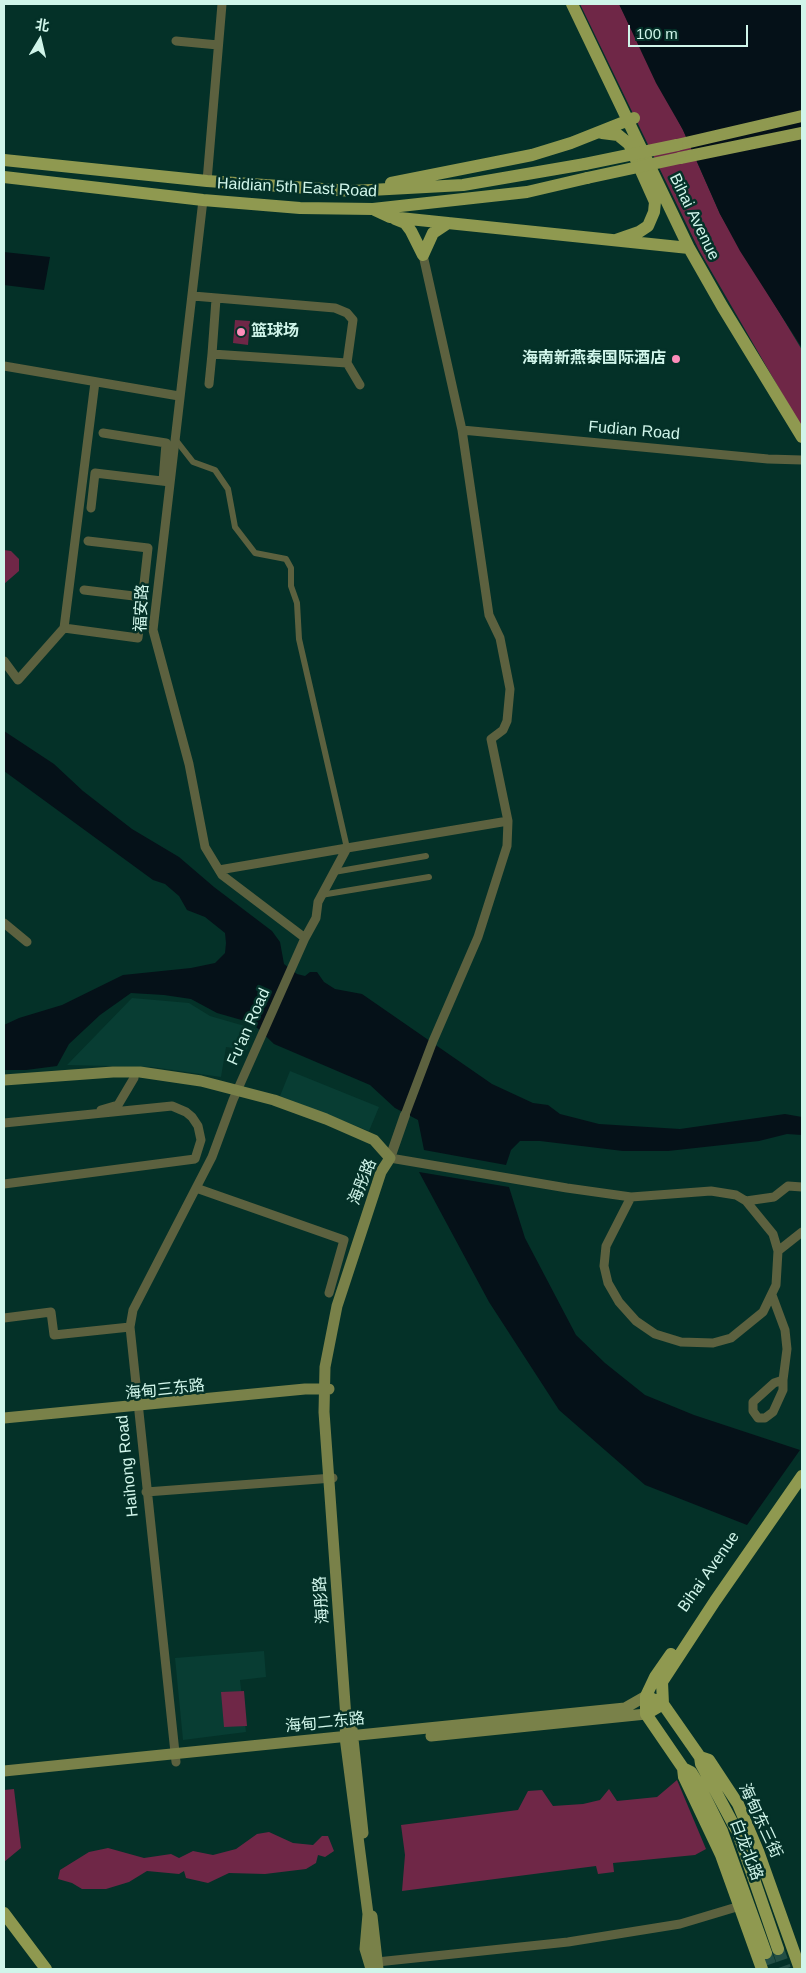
<!DOCTYPE html>
<meta charset="utf-8">
<style>
body{margin:0}
#map{position:relative;width:806px;height:1973px;overflow:hidden;background:#043128;font-family:Arial,"Noto Sans SC",sans-serif}
canvas{display:block}
.frame{position:absolute;inset:0;border:5px solid #d0f5ea;pointer-events:none}
.north{position:absolute;left:15px;top:15px;width:50px;height:50px;-webkit-text-stroke:4px #043128;paint-order:stroke;rotate:9deg;font-size:14px;font-weight:700;line-height:20px;text-align:center;color:#d0f5ea}
.north::after{content:'';display:block;margin:auto;width:18px;height:22px;background:#d0f5ea;clip-path:polygon(50% 0,100% 100%,50% 72%,0 100%)}
.scale{position:absolute;left:628px;top:25px;width:120px;height:22px;box-sizing:border-box;border:2px solid #d0f5ea;border-top:0;padding-left:6px;font-size:15px;line-height:18px;white-space:nowrap;color:#d0f5ea;-webkit-text-stroke:4px #043128;paint-order:stroke}
</style>
<div id="map">
<canvas width="806" height="1973"></canvas>
<div class="frame"></div>
<div class="north">北</div>
<div class="scale">100 m</div>
</div>
<script>
const context = document.querySelector('canvas').getContext('2d');
context.lineJoin = 'round';
function paint(path, color) {
  context.fillStyle = color;
  context.fill(path, 'evenodd');
}
function toPath(rows) {
  const path = new Path2D();
  for (const r of rows) {
    path.moveTo(r[0], r[1]);
    for (let i = 2; i < r.length; i += 2) path.lineTo(r[i], r[i + 1]);
  }
  return path;
}
function strokePath(path, color, width, dash) {
  context.strokeStyle = color;
  context.lineWidth = width;
  context.lineCap = dash ? 'butt' : 'round';
  context.setLineDash(dash || []);
  context.stroke(path);
}
function write(font, color, halo, rows, align = 'center') {
  context.font = font + ' Arial,"Noto Sans SC",sans-serif';
  context.lineWidth = 5;
  context.setLineDash([]);
  context.textBaseline = 'middle';
  context.strokeStyle = halo;
  context.fillStyle = color;
  for (const [text, x, y, turn = 0] of rows) {
    context.save();
    context.translate(x, y);
    context.rotate((+turn || 0) * Math.PI / 180);
    context.textAlign = isNaN(turn) ? turn : align;
    if (halo) context.strokeText(text, 0, 0);
    context.fillText(text, 0, 0);
    context.restore();
  }
}
paint(toPath([
 [132,998,189,1003,210,1016,255,1029,247,1050,226,1047,221,1077,152,1067,67,1065],
 [290,1071,379,1107,369,1131,280,1096],
 [264,1651,266,1677,240,1680,246,1732,183,1740,175,1658]
]), '#083d33');
paint(toPath([
 [580,4,619,4,683,130,720,214,802,350,802,428,699,250],
 [235,320,250,321,248,345,233,343],
 [4,550,11,551,19,559,19,571,4,584],
 [244,1691,247,1726,224,1727,221,1692],
 [677,1780,706,1849,695,1855,613,1863,614,1872,598,1874,596,1866,402,1891,405,1855,401,1825,518,1810,528,1791,542,1790,553,1806,583,1804,600,1800,609,1789,617,1801,657,1797],
 [14,1789,21,1848,4,1862,4,1790],
 [269,1832,293,1843,313,1845,322,1836,328,1836,334,1851,325,1857,318,1855,316,1863,306,1869,265,1874,229,1873,208,1883,186,1878,184,1871,179,1874,147,1871,129,1882,106,1889,82,1889,72,1883,58,1879,60,1870,89,1852,108,1848,144,1858,171,1854,179,1858,193,1851,213,1855,236,1849,257,1834]
]), '#6f2747');
paint(toPath([
 [619,4,802,4,802,348,740,251,720,214,683,130,656,83],
 [4,252,50,257,44,290,4,285],
 [4,731,54,764,83,791,132,829,179,857,214,887,272,931,280,942,284,964,297,974,305,976,310,972,317,972,324,982,335,989,362,994,492,1084,533,1103,548,1105,560,1114,599,1124,680,1129,785,1114,802,1117,802,1135,787,1134,759,1141,668,1151,623,1151,540,1141,520,1141,511,1150,506,1165,424,1150,418,1120,395,1108,370,1085,274,1044,252,1023,217,1013,191,999,164,995,131,993,100,1015,69,1044,57,1066,26,1070,4,1070,4,1025,19,1018,62,1005,123,975,191,968,215,963,225,953,226,943,225,933,205,917,187,910,179,896,165,884,153,880,4,771],
 [419,1172,509,1187,525,1238,576,1335,605,1363,645,1395,694,1415,800,1450,747,1525,645,1485,559,1410,489,1302]
]), '#051118');
strokePath(toPath([
 [778,1949,785,1969],
 [766,1953,772,1969]
]), '#234e45', 12, [12, 6]);
strokePath(toPath([
 [175,439,193,462,215,470,228,489,235,527,255,553,286,559,291,568,291,586,297,603,299,639,347,848],
 [334,872,426,856],
 [321,895,429,877]
]), '#5c613f', 6);
strokePath(toPath([
 [176,41,218,45],
 [207,181,222,4],
 [193,296,335,308,347,313,353,320,347,363,360,385],
 [216,299,212,354,347,363],
 [4,366,179,396],
 [209,384,212,354],
 [462,430,768,459,802,460],
 [103,433,166,443,163,481],
 [91,508,95,473,170,482],
 [84,590,142,597],
 [64,628,138,638,148,548,88,541],
 [4,661,18,680,64,628,95,382],
 [219,870,347,848],
 [4,923,27,942],
 [305,938,316,918,318,902,347,848,508,821],
 [101,1110,118,1105,134,1078],
 [405,1115,433,1041,478,937,507,846,508,821,491,739,503,730,507,721,510,689,500,638,489,615,462,430,423,255],
 [4,1123,172,1106,186,1112,192,1117,198,1126,201,1140,195,1159,4,1184],
 [390,1158,567,1188,631,1197,711,1191,736,1195,746,1201,773,1234,778,1251,776,1285,763,1312,731,1338,713,1343,681,1342,655,1334,636,1321,619,1302,608,1283,604,1266,606,1246,631,1197],
 [196,1188,344,1240,329,1293],
 [746,1201,774,1197,788,1186,802,1187],
 [778,1251,802,1232],
 [772,1295,785,1330,787,1349,783,1380,774,1383,753,1402,753,1411,758,1418,765,1418,773,1412,783,1390,783,1380],
 [4,1318,51,1312,54,1335,130,1327],
 [146,1492,333,1478],
 [176,1762,130,1327,133,1310,212,1157,233,1100,305,938,222,875,205,847,189,764,153,630,203,200],
 [377,1962,568,1942,680,1924,740,1906]
]), '#5c613f', 9);
strokePath(toPath([
 [390,1158,405,1115]
]), '#5c613f', 10);
strokePath(toPath([
 [4,1080,113,1072,140,1072,201,1081,274,1100,326,1119,374,1140,390,1158],
 [4,1418,305,1389,329,1389],
 [351,1720,363,1833],
 [431,1736,646,1714],
 [4,1771,625,1708,646,1696],
 [372,1916,378,1969],
 [371,1969,365,1949,368,1914,345,1737,346,1718,324,1412,325,1367,337,1306,381,1172,390,1158]
]), '#798149', 11);
strokePath(toPath([
 [572,4,689,248,722,306,802,437],
 [602,133,618,135,629,144,655,202,654,212,648,226,639,232,616,240],
 [677,145,802,116],
 [680,158,802,133],
 [4,160,207,181,352,191,463,185,585,164],
 [4,177,203,200,300,208,373,209,527,192,587,178],
 [391,183,532,155,571,143,634,118],
 [375,210,390,217,689,248],
 [395,219,405,223,411,231,423,255],
 [423,255,433,233,448,223],
 [646,1696,663,1704,646,1714,646,1696,655,1677,671,1654],
 [646,1714,683,1768,684,1777,721,1855,762,1969],
 [700,1757,701,1764,738,1833,778,1949],
 [683,1768,691,1772,699,1785,722,1831,766,1953],
 [4,1913,46,1969],
 [800,1969,758,1851,738,1804,709,1760,700,1757,663,1704,662,1682,715,1601,802,1476]
]), '#8f9950', 12);
strokePath(toPath([
 [585,164,677,145],
 [587,178,680,158]
]), '#8f9950', 12);
for (const [x, y, r, color] of [
 [241,332,5,"#fe8ebb"],
 [676,359,5,"#fe8ebb"]
]) {
  const dot = new Path2D();
  dot.arc(x, y, r, 0, 2 * Math.PI);
  context.fillStyle = color;
  context.fill(dot);
  strokePath(dot, '#043128', 2);
}
write('16px', '#d0f5ea', '#043128', [
 ["Haidian 5th East Road",297,188,3],
 ["Bihai Avenue",694,217,64],
 ["Fudian Road",634,431,5],
 ["福安路",142,608,-87],
 ["Fu'an Road",249,1027,-66],
 ["海彤路",363,1182,-68],
 ["海甸三东路",165,1390,-6],
 ["Haihong Road",128,1466,-96],
 ["Bihai Avenue",709,1572,-55],
 ["海彤路",322,1600,-94],
 ["海甸二东路",325,1723,-6],
 ["海甸东三街",760,1821,65],
 ["白龙北路",746,1850,69]
]);
write('bold 16px', '#d0f5ea', '#043128', [
 ["篮球场",251,332],
 ["海南新燕泰国际酒店",666,359,"right"]
], 'left');
</script>
